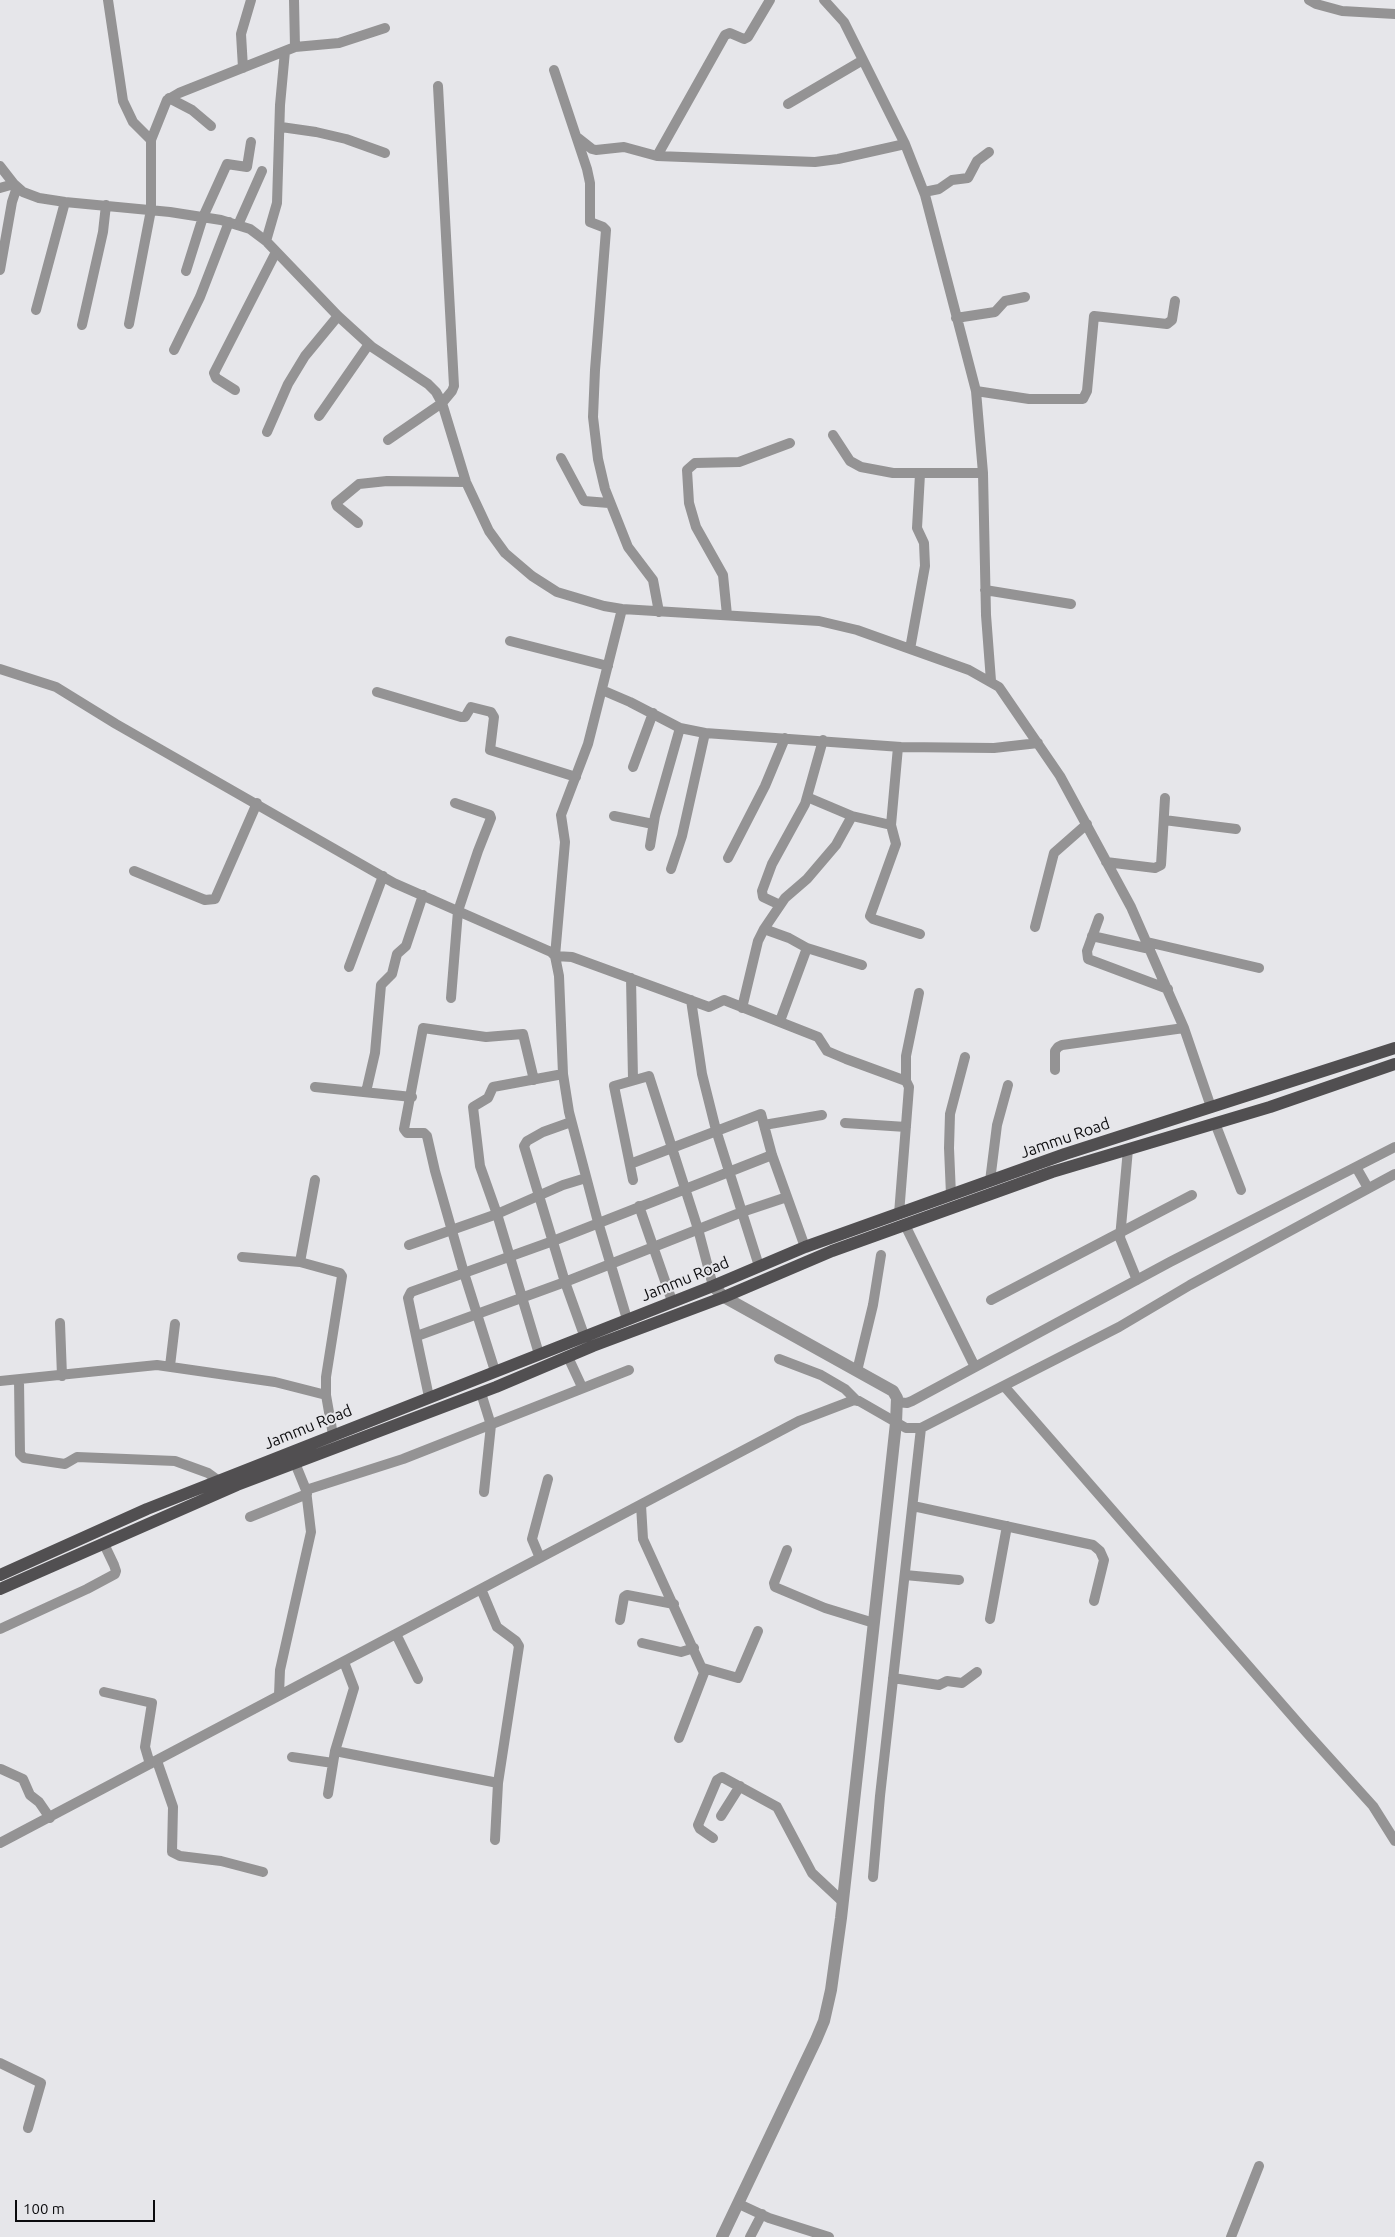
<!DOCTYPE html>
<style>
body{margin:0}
#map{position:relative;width:1395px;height:2237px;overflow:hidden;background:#e6e6ea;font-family:Ubuntu,sans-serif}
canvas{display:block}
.scale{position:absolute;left:15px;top:2200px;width:140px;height:22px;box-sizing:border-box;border:2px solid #0b0b0d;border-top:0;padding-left:6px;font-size:15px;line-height:18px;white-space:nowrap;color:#0b0b0d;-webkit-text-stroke:4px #e6e6ea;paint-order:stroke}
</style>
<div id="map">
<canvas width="1395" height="2237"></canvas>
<div class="scale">100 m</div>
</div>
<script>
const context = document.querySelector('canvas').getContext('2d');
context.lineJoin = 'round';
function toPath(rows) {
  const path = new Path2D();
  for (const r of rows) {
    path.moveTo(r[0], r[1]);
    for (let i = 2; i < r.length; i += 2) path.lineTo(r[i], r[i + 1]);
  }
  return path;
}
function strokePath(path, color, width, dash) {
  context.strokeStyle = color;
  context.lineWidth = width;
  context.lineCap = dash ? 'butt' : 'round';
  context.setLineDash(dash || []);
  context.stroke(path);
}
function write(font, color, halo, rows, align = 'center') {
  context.font = font + ' Ubuntu,sans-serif';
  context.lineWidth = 4;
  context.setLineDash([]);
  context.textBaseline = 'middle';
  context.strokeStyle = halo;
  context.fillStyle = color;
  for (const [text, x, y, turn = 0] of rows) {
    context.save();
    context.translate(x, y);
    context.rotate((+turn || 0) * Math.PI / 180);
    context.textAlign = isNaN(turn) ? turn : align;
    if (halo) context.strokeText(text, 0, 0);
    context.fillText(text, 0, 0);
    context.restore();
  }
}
strokePath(toPath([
 [108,0,123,101,133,122,151,140],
 [294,0,295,47],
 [824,0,844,22,905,144,925,195,976,391,983,473,986,615,991,681],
 [1309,0,1316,4,1342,11,1395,14],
 [243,68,241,34,251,0],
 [554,70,587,169,590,183,590,222,603,227,606,230,595,370,593,417,598,459,605,489,628,547,653,580,659,612],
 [169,98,192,110,211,126],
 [788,104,863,60],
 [281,127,316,132,346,139,385,153],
 [578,138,592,149,596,150,624,147,657,156,815,162,838,159,905,144],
 [657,156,725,35,730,33,744,39,748,37,770,0],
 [0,166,14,184,23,192,39,198,65,202,170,212,221,220,250,229,266,241,338,316,372,347,428,384,436,392,442,403,466,482,489,531,505,553,532,576,557,592,604,606,622,609,819,621,857,630,969,670,999,687,1060,776,1131,907,1184,1028,1211,1107],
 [0,188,14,184],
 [924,192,939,189,952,180,968,178,977,161,989,152],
 [238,225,262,171],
 [266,241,277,203,280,105,285,51],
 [0,270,12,202,17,187],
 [186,271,203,217,227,164,247,167,251,142],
 [36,310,65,202],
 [956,318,995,312,1005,301,1025,297],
 [129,324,151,210,151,140,167,100,179,93,295,47,339,43,385,28],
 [82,325,103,232,106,205],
 [174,350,200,297,229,222],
 [235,390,216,378,214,373,276,252],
 [976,391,1029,399,1083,399,1087,391,1094,316,1167,324,1172,320,1175,301],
 [319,416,369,344],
 [267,432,288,384,305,356,338,316],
 [833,435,850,461,861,467,893,473,983,473],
 [388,440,442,403,452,391,454,386,438,86],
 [561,458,584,501,609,503],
 [358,523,337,506,336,503,359,484,387,481,466,482],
 [985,590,1071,604],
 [622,609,588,744,561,815,565,842,555,956,572,957,709,1007,724,1000,818,1037,827,1051,846,1059,906,1081,909,1087,899,1214],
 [727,615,723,575,696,527,689,503,687,470,695,463,739,462,790,443],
 [510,641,608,666],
 [910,649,925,566,924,543,917,528,920,474],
 [0,669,56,687,116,724,394,883,551,952,555,956,559,976,563,1074,569,1112,598,1222,627,1319],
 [602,690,630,702,680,728,705,733,901,747,994,748,1038,743],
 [377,692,461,717,465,717,471,707,491,712,494,717,490,750,576,777],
 [898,747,891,825,896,844,870,916,873,919,920,934],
 [633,767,653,713],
 [807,797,852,816,891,825],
 [614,816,653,824],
 [1164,820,1236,829],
 [650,846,655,816,680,728],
 [728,858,765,786,785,738],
 [1106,862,1155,868,1161,865,1165,798],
 [671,869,682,836,705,733],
 [134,871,205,900,215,899,257,803],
 [780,905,763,897,762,891,772,864,805,804,823,740],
 [1099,918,1087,951,1088,959,1168,989],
 [1035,927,1054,853,1087,824],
 [764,929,789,938,807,948,862,965],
 [1092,936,1150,949],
 [1147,942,1259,968],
 [349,967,383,876],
 [631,978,633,1079],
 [451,998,458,911,478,851,491,818,490,815,455,803],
 [691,1000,702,1074,716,1130,759,1266],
 [742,1008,758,941,764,929,785,898,807,879,836,845,852,816],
 [780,1021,807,948],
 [1055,1070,1055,1051,1058,1047,1062,1045,1184,1028],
 [906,1081,906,1056,919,993],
 [315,1087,412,1097],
 [366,1092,375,1053,381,985,392,974,397,954,406,946,423,895],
 [571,1122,543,1132,527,1141,524,1146,565,1282,584,1335],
 [845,1123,906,1127],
 [1215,1123,1241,1190],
 [764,1125,822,1115],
 [1128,1149,1120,1238,1137,1280],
 [630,1164,761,1114,772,1155,805,1247],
 [1356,1167,1368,1188],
 [633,1180,614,1086,649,1076,698,1229,713,1286],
 [990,1181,997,1125,1008,1085],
 [951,1195,949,1148,950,1114,965,1057],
 [639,1206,672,1301],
 [905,1225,975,1367],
 [409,1245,497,1214,563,1185,586,1178],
 [242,1257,300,1262,340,1273,342,1276,326,1377,326,1395,333,1435],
 [300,1262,315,1180],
 [991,1300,1192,1195],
 [60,1323,62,1376],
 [417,1336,565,1282,742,1212,787,1197],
 [539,1354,497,1214,480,1166,473,1107,488,1098,493,1087,563,1074],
 [568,1357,582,1387],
 [779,1359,821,1375,845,1389,857,1401],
 [170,1366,175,1324],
 [495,1371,464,1273,435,1171,427,1136,424,1133,407,1133,404,1129,423,1028,486,1037,523,1034,534,1080],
 [857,1371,873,1305,881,1255],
 [19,1380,20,1454,24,1458,65,1464,77,1457,175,1461,208,1473,219,1481],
 [0,1381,157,1365,275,1382,326,1395],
 [1004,1386,1307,1733,1373,1806,1395,1841],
 [481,1393,491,1425,484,1492],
 [429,1397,408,1298,411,1292,553,1241,772,1155],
 [896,1402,907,1403,912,1401,1170,1262,1395,1147],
 [306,1490,403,1459,629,1370],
 [641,1505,643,1539,704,1673,679,1738],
 [913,1506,1093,1545,1100,1551,1104,1560,1094,1601],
 [250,1517,307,1494],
 [787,1550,774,1583,775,1587,825,1608,874,1623],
 [540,1558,532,1539,548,1479],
 [905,1575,959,1580],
 [481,1589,497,1627,516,1641,519,1646,498,1783],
 [990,1619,1007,1526],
 [620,1620,624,1597,627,1595,674,1604],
 [0,1629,87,1589,115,1574,116,1571,114,1565,104,1544],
 [396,1634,418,1679],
 [642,1643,681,1652,694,1648],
 [344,1662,354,1688,335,1751,498,1783,495,1840],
 [703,1668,738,1678,758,1631],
 [893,1678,939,1685,947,1681,962,1683,977,1672],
 [104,1692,152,1703,145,1747,150,1764],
 [279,1695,280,1670,311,1532,306,1490,295,1463],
 [292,1757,333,1763],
 [157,1761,173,1807,172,1852,180,1856,221,1861,263,1872],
 [1,1769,23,1779,30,1795,39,1802,50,1818],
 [328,1794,335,1751],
 [721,1816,740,1786],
 [713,1838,700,1829,698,1825,717,1780,722,1777,777,1807,812,1873,843,1902],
 [0,1843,799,1421,854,1400,859,1401,906,1428,921,1428,1119,1327,1190,1285,1395,1174],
 [873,1877,880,1796,921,1428],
 [0,2063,41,2083,28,2128],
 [739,2204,769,2218,829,2237],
 [750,2237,762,2214],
 [1231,2237,1259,2166]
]), '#949394', 10);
strokePath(toPath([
 [713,1286,724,1297,893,1391,897,1398,896,1423,888,1496,841,1918,831,1990,824,2021,816,2040,722,2237]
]), '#949394', 12);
strokePath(toPath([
 [0,1575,147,1509,713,1286,805,1247,1065,1154,1395,1048],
 [0,1589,237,1485,496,1387,593,1346,724,1297,832,1251,1052,1172,1270,1107,1395,1064]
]), '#514f51', 12);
write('16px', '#0b0b0d', '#e6e6ea', [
 ["Jammu Road",1065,1138,-19],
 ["Jammu Road",685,1279,-22],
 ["Jammu Road",308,1427,-22]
]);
</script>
